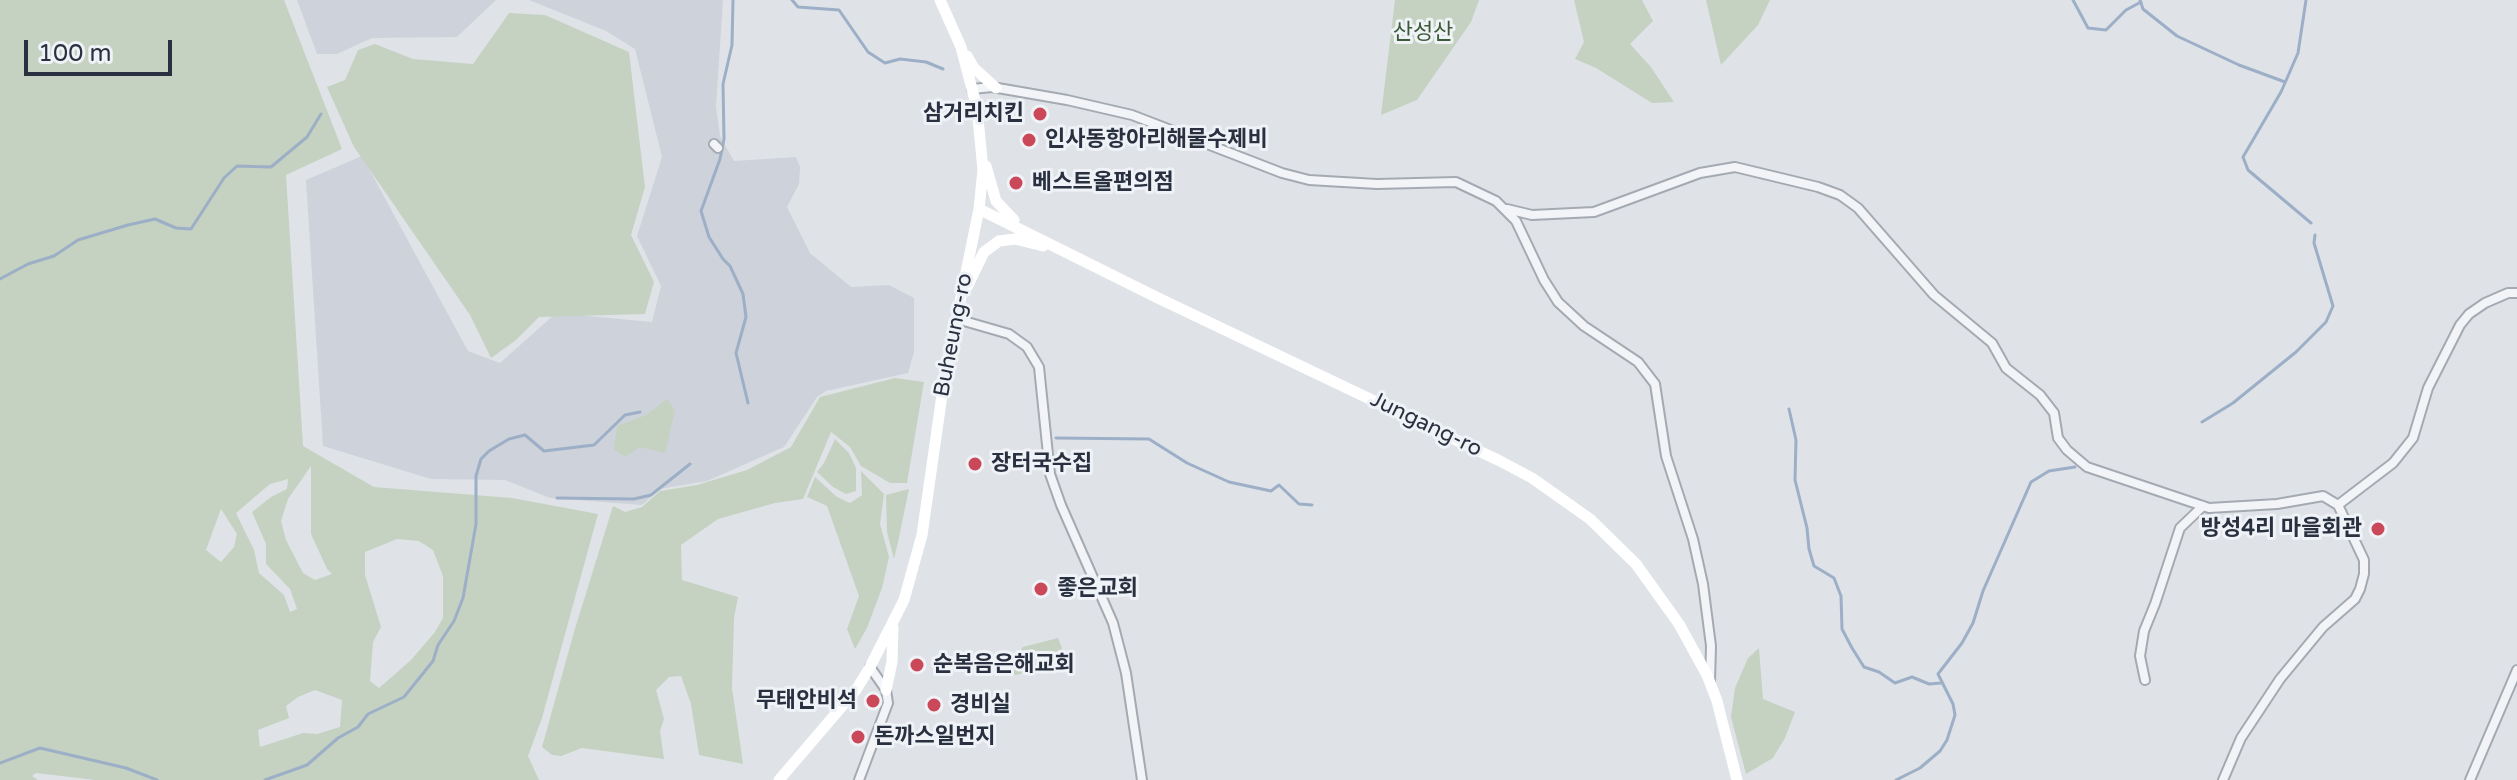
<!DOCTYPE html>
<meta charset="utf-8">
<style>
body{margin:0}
#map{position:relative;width:2517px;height:780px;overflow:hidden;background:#dfe3e8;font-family:"Varela Round",sans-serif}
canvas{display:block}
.scale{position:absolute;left:24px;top:40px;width:148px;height:36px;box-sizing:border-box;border:4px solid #29303f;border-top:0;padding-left:10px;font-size:24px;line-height:28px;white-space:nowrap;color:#29303f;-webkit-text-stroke:6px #eff2f6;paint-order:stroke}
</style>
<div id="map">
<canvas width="2517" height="780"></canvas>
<div class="scale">100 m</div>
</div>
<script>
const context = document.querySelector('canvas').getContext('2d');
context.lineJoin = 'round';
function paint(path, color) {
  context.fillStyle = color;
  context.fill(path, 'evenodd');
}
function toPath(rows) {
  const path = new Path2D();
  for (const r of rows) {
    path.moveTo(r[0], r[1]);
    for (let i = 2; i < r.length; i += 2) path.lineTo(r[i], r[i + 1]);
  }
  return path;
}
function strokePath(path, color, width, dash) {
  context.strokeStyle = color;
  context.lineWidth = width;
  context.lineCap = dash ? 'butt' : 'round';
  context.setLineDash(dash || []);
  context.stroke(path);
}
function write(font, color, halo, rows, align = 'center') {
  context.font = font + ' "Varela Round","Noto Sans KR",sans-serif';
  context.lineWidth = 6;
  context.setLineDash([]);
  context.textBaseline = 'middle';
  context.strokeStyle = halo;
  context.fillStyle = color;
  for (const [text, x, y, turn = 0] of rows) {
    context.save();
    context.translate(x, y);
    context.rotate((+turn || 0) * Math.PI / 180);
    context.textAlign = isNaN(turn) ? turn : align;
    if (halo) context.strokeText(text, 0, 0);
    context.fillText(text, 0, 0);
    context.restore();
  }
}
paint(toPath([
 [297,0,496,0,457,37,372,38,337,54,317,54],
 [529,0,723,0,716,107,720,136,734,161,796,157,800,167,799,184,787,207,810,253,851,287,889,285,914,298,914,352,908,373,826,391,817,397,784,447,707,481,660,489,642,505,550,498,505,480,431,479,323,446,306,180,362,156,468,351,500,363,556,313,652,322,661,286,637,236,662,157,635,49,606,31]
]), '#ced2da');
paint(toPath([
 [0,0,284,0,342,149,286,175,303,446,374,487,512,498,598,514,542,718,528,756,539,780,95,780,36,773,32,776,38,780,0,780],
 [311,466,311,534,327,569,332,574,315,580,303,573,286,540,281,521,288,499],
 [288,479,287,489,271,497,252,512,266,544,266,564,290,589,297,609,290,612,284,595,259,573,254,550,236,513,270,484],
 [221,509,237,534,234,547,221,562,206,550],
 [397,539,419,541,433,550,443,576,443,618,435,632,411,660,379,688,370,681,373,642,381,627,365,575,365,552],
 [315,690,342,700,340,727,317,734,303,733,260,747,258,730,289,718,286,706,298,697],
 [1395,0,1479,0,1471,22,1417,100,1381,115],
 [1574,0,1642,0,1653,21,1630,44,1651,67,1674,102,1652,103,1596,68,1575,59,1584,42],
 [1706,0,1770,0,1758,25,1721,65],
 [509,13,545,15,629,52,645,187,631,235,654,282,645,314,539,317,516,340,491,358,470,315,354,147,327,87,345,80,358,50,375,44,413,59,473,64],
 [895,378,924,382,907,483,890,483,861,466,850,447,831,432,803,499,775,503,718,519,681,545,682,580,738,597,734,618,732,688,743,764,699,755,691,704,681,676,669,677,656,690,664,719,660,731,664,759,582,748,561,756,552,755,542,747,574,632,613,506,625,512,642,507,660,491,697,485,747,470,791,447,820,397],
 [667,399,675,410,665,453,640,447,625,457,614,449,617,426,646,415],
 [835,439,849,453,856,468,856,491,846,494,833,487,817,472,824,463],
 [861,471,884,494,880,524,889,557,882,588,867,628,855,649,847,629,859,596,827,506,807,497,815,477,837,497,850,503,862,495],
 [909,489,898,542,894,559,887,532,886,495],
 [1058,638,1068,664,1015,675,1009,671,1012,662,1023,647],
 [1759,648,1763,699,1795,712,1785,738,1773,758,1746,774,1731,717,1735,688,1748,658]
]), '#c5d2c1');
strokePath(toPath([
 [733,0,732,45,723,84,724,139,720,159,701,211,709,237,723,259,730,266,743,294,746,317,736,353,748,403],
 [792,0,798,7,839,10,868,52,885,63,900,59,926,62,943,69],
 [2073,0,2088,28,2106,30,2126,10,2141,2],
 [2140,0,2143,9,2177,36,2239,65,2285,82],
 [2306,0,2298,53,2281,92,2243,157,2248,170,2311,223],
 [0,279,28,264,54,256,78,240,128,225,155,219,176,228,191,229,224,178,237,166,271,167,307,137,321,114],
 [1789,409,1796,440,1795,480,1807,528,1809,549,1814,566,1834,578,1841,596,1842,629,1852,648,1864,667,1879,672,1895,683,1912,677,1929,684,1941,683],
 [2202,422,2233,403,2296,352,2326,322,2333,306,2314,243,2315,235],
 [1056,438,1149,439,1187,463,1229,482,1271,491,1279,485,1299,504,1312,505],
 [557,498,634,499,651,495,690,464],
 [0,763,40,748,126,768,157,780],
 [265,780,307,765,338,738,358,727,368,714,404,697,433,661,438,645,454,621,463,598,476,524,476,476,481,459,489,451,509,439,525,435,544,451,594,445,625,415,640,412],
 [1896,780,1920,768,1940,751,1947,740,1955,715,1953,704,1938,674,1962,643,1973,623,1983,591,2031,482,2049,471,2075,467]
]), '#9cafc7', 3);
const street = toPath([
 [972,89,992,87,1067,100,1132,115,1282,173,1309,180,1377,184,1456,182,1496,201,1516,221,1544,280,1558,302,1584,326,1638,362,1655,384,1666,456,1693,539,1703,584,1711,646,1710,681],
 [714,144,718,148],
 [1507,209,1532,215,1594,212,1700,173,1735,167,1818,187,1840,195,1858,208,1934,295,1992,343,2006,368,2040,395,2054,413,2058,438,2067,450,2087,467,2209,508,2277,504,2323,496,2338,505],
 [957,319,1009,334,1027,347,1039,367,1050,474,1061,505,1113,623,1126,673,1142,780],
 [2338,505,2393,463,2413,438,2428,388,2460,325,2469,314,2485,303,2508,293,2517,293],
 [2145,680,2140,656,2144,631,2155,604,2180,528,2203,506],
 [859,780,888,703,886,690,870,667],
 [2223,780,2241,738,2280,679,2323,627,2355,599,2360,589,2364,574,2364,560,2338,505],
 [2470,780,2517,670]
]);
strokePath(street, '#a5aab2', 12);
strokePath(street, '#f2f4f7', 8);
strokePath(toPath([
 [967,56,974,68,996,88],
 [986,166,996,201,1014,220],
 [979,209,1158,298,1500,461,1532,478,1590,519,1636,564,1679,624,1707,675,1717,701,1737,780],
 [967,287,984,252,999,241,1015,239,1043,246],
 [886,690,892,662,893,627],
 [779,780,856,690,870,667,904,600,922,535,945,374,979,209,983,170,977,108,961,47,940,0]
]), '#fff', 11);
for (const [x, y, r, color] of [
 [1040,114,8,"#ca4858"],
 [1029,140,8,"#ca4858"],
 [1016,183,8,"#ca4858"],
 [975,464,8,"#ca4858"],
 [2378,529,8,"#ca4858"],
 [1041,589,8,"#ca4858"],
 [917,665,8,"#ca4858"],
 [873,701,8,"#ca4858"],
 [934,705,8,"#ca4858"],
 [858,737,8,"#ca4858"]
]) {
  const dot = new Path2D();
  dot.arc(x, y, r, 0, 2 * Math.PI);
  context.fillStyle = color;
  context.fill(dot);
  strokePath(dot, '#eff2f6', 3);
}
write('22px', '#3c5a37', '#eff2f6', [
 ["산성산",1423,33]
]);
write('bold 22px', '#29303f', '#eff2f6', [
 ["삼거리치킨",1024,114,"right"],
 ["인사동항아리해물수제비",1045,140],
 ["베스트올편의점",1032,183],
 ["장터국수집",991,464],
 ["방성4리 마을회관",2362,529,"right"],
 ["좋은교회",1057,589],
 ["순복음은해교회",933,665],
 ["무태안비석",857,701,"right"],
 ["경비실",950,705],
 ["돈까스일번지",874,737]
], 'left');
write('22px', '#29303f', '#eff2f6', [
 ["Buheung-ro",954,335,-79],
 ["Jungang-ro",1426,425,26]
]);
</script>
